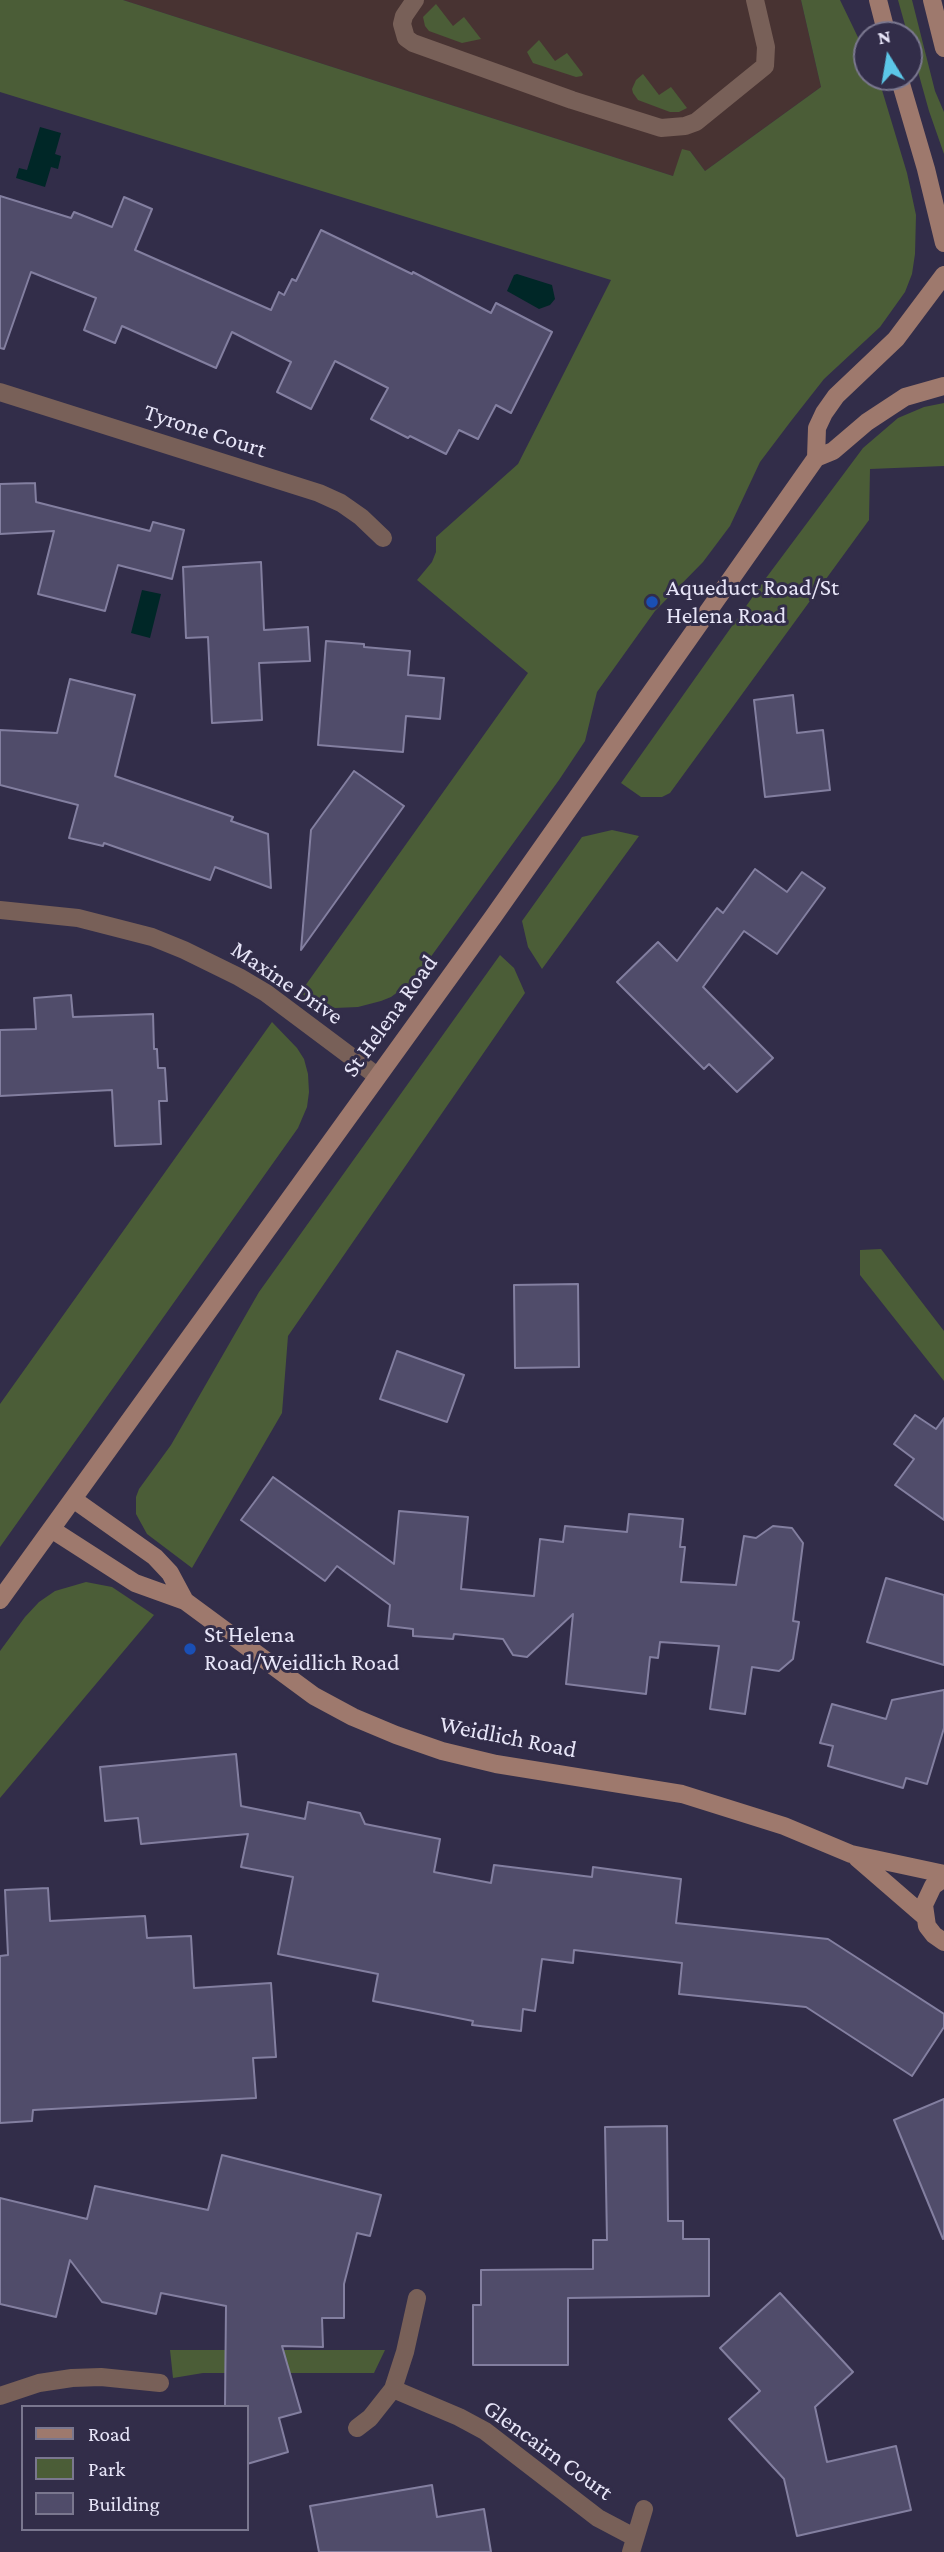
<!DOCTYPE html>
<style>
body{margin:0}
#map{position:relative;width:944px;height:2552px;overflow:hidden;background:#322d49;font-family:"Crimson Pro",serif}
canvas{display:block}
.legend{position:absolute;left:21px;top:2405px;width:228px;height:126px;box-sizing:border-box;background:#322d49;border:2px solid #7a778f;margin:0;padding:9px 12px;list-style:none;font-size:21px;color:#e7e5f8}
.legend li{display:flex;align-items:center;gap:14px;height:35px}
.legend b{width:35px;border:2px solid #7a778f}
.north{position:absolute;left:853px;top:21px;width:70px;height:70px;box-sizing:border-box;background:#322d49;border:2px solid #7a778f;border-radius:50%;rotate:349deg;font-size:19px;font-weight:700;line-height:28px;text-align:center;color:#e7e5f8}
.north::after{content:'';display:block;margin:auto;width:24px;height:32px;background:#5cc7e8;clip-path:polygon(50% 0,100% 100%,50% 72%,0 100%)}
</style>
<div id="map">
<canvas width="944" height="2552"></canvas>
<ul class="legend">
<li><b style="height:9px;background:#9e796d"></b>Road</li>
<li><b style="height:19px;background:#4b5d37"></b>Park</li>
<li><b style="height:19px;background:#504c6a"></b>Building</li>
</ul>
<div class="north">N</div>
</div>
<script>
const context = document.querySelector('canvas').getContext('2d');
context.lineJoin = 'round';
function paint(path, color) {
  context.fillStyle = color;
  context.fill(path, 'evenodd');
}
function toPath(rows) {
  const path = new Path2D();
  for (const r of rows) {
    path.moveTo(r[0], r[1]);
    for (let i = 2; i < r.length; i += 2) path.lineTo(r[i], r[i + 1]);
  }
  return path;
}
function strokePath(path, color, width, dash) {
  context.strokeStyle = color;
  context.lineWidth = width;
  context.lineCap = dash ? 'butt' : 'round';
  context.setLineDash(dash || []);
  context.stroke(path);
}
function write(font, color, halo, rows, align = 'center') {
  context.font = font + ' "Crimson Pro",serif';
  context.lineWidth = 6;
  context.setLineDash([]);
  context.textBaseline = 'middle';
  context.strokeStyle = halo;
  context.fillStyle = color;
  for (const [text, x, y, turn = 0] of rows) {
    context.save();
    context.translate(x, y);
    context.rotate((+turn || 0) * Math.PI / 180);
    context.textAlign = isNaN(turn) ? turn : align;
    if (halo) context.strokeText(text, 0, 0);
    context.fillText(text, 0, 0);
    context.restore();
  }
}
paint(toPath([
 [123,0,801,0,821,87,705,171,690,151,673,176]
]), '#483332');
paint(toPath([
 [0,0,123,0,673,176,682,149,690,151,705,171,821,87,801,0,840,0,867,56,867,77,877,77,882,90,907,173,916,215,915,254,912,274,905,292,880,327,824,379,791,421,760,462,730,526,703,562,655,611,597,692,585,741,559,780,414,980,391,997,381,1001,358,1007,335,1008,314,1001,300,993,528,673,417,580,432,562,436,552,436,537,518,464,611,280,0,92],
 [898,0,912,0,935,91,944,112,944,154,929,111],
 [436,4,453,26,464,17,481,39,462,43,429,31,425,26,423,17],
 [539,40,555,61,567,53,583,74,582,76,576,77,533,63,527,52],
 [643,74,659,95,671,87,687,108,679,112,670,112,638,100,633,93,632,89,636,80],
 [944,403,944,466,870,469,869,520,670,793,662,797,641,797,621,783,766,578,863,448,898,418,924,407],
 [612,830,639,836,542,969,528,947,522,921,582,837],
 [500,955,514,968,525,993,288,1336,282,1413,192,1568,147,1534,136,1514,136,1497,139,1489,171,1445,259,1292],
 [272,1022,297,1048,304,1059,308,1074,309,1092,307,1107,298,1128,0,1547,0,1404],
 [881,1249,944,1331,944,1381,860,1275,860,1250],
 [86,1582,112,1587,154,1615,0,1798,0,1651,25,1617,39,1602,55,1591],
 [170,2350,385,2350,374,2373,203,2373,173,2378]
]), '#4b5d37');
paint(toPath([
 [40,127,61,133,55,154,61,156,58,169,51,167,45,187,16,178,19,168,27,170],
 [517,274,552,285,555,299,550,305,539,309,507,291,514,275],
 [142,590,161,594,150,638,131,633]
]), '#002727');
const building = toPath([
 [0,196,71,218,74,212,112,227,124,197,152,209,135,250,271,310,279,292,284,295,292,279,296,281,321,230,412,274,413,272,491,313,496,303,552,332,511,413,496,405,478,439,459,430,446,454,410,436,408,438,371,419,388,388,335,361,311,409,277,392,291,362,232,332,216,368,122,326,115,343,84,330,96,298,31,272,4,349,0,348,0,196],
 [35,483,36,502,150,531,153,522,184,530,172,579,118,565,105,611,38,594,54,531,0,534,0,484,35,483],
 [261,562,264,630,308,627,310,661,259,663,262,720,212,723,208,637,186,638,183,567,261,562],
 [326,641,364,644,364,647,410,651,408,675,444,678,440,719,406,716,403,752,318,745,326,641],
 [70,679,135,695,115,776,233,817,231,821,268,834,271,888,215,867,210,880,104,843,103,846,69,838,78,805,0,785,0,730,57,733,70,679],
 [793,695,797,733,823,730,830,790,765,797,754,700,793,695],
 [354,771,404,806,301,950,311,830,354,771],
 [755,869,787,892,802,872,825,888,777,954,744,931,703,987,773,1058,737,1092,709,1064,704,1069,617,982,658,942,677,961,717,908,723,913,755,869],
 [71,995,73,1017,153,1014,154,1049,157,1049,158,1068,165,1068,167,1101,159,1101,161,1144,115,1146,112,1090,0,1096,0,1030,36,1029,34,998,71,995],
 [578,1284,579,1367,515,1368,514,1285,578,1284],
 [397,1351,464,1375,447,1422,380,1399,397,1351],
 [915,1415,936,1429,944,1418,944,1520,895,1485,914,1459,894,1444,915,1415],
 [273,1477,394,1564,399,1511,468,1517,461,1589,534,1596,540,1539,563,1542,565,1526,627,1532,629,1514,683,1519,680,1547,685,1547,681,1582,736,1585,744,1536,756,1538,773,1526,792,1528,803,1543,793,1621,799,1622,793,1659,779,1671,752,1667,745,1714,710,1709,719,1646,660,1642,658,1658,650,1657,646,1694,566,1684,573,1614,527,1657,513,1655,503,1639,454,1634,453,1639,413,1636,413,1629,388,1626,390,1605,337,1566,325,1581,241,1520,273,1477],
 [886,1578,944,1595,944,1665,867,1642,886,1578],
 [944,1690,944,1728,927,1784,906,1778,903,1788,828,1766,833,1746,820,1743,832,1704,886,1719,892,1700,944,1690],
 [236,1754,241,1806,305,1819,308,1802,360,1813,365,1824,440,1839,434,1872,491,1883,494,1865,592,1877,593,1867,681,1879,676,1923,828,1939,944,2014,944,2027,912,2076,806,2007,679,1994,682,1963,574,1950,573,1963,542,1959,535,2011,523,2009,521,2031,472,2025,473,2021,373,2001,378,1974,278,1954,293,1877,241,1867,248,1834,141,1844,138,1818,105,1821,100,1767,236,1754],
 [48,1888,50,1921,145,1916,147,1938,191,1936,194,1988,271,1983,276,2057,253,2058,256,2098,33,2110,32,2121,0,2123,0,1956,8,1955,5,1890,48,1888],
 [944,2099,944,2238,943,2239,894,2120,944,2099],
 [667,2126,668,2221,683,2221,683,2239,709,2239,709,2296,568,2298,568,2365,473,2365,473,2305,481,2305,481,2270,593,2269,593,2240,607,2240,605,2127,667,2126],
 [222,2155,381,2195,370,2236,357,2233,344,2284,344,2318,322,2318,323,2347,282,2346,301,2412,279,2418,288,2452,247,2464,247,2407,225,2407,226,2306,161,2293,156,2314,102,2302,70,2260,56,2317,0,2304,0,2198,87,2219,95,2186,208,2210,222,2155],
 [780,2293,853,2372,815,2407,827,2462,896,2446,911,2510,797,2536,784,2479,729,2419,760,2391,720,2348,780,2293],
 [432,2485,437,2517,484,2509,491,2552,319,2552,310,2506,432,2485]
]);
paint(building, '#504c6a');
strokePath(building, '#837fa0', 2);
strokePath(toPath([
 [415,0,404,16,402,24,406,38,413,43,572,100,661,128,685,126,696,122,765,66,766,47,755,0]
]), '#786058', 18);
strokePath(toPath([
 [0,392,319,493,341,503,361,517,383,538],
 [0,910,78,918,152,937,184,950,239,977,266,993,377,1076],
 [393,2389,405,2352,417,2298],
 [0,2396,39,2383,72,2378,101,2377,160,2383],
 [357,2428,370,2418,393,2389,459,2417,485,2431,598,2518,634,2537],
 [631,2552,644,2509]
]), '#786058', 18);
strokePath(toPath([
 [878,0,887,35],
 [932,0,944,48],
 [899,77,926,169,944,243],
 [816,458,817,428,824,413,836,396,896,339,944,275],
 [73,1499,155,1557,170,1573,185,1601],
 [51,1529,135,1583,185,1601,314,1696,353,1717,396,1735,442,1751,496,1764,682,1794,784,1826,851,1854,944,1874],
 [0,1600,493,917,816,458,833,451,867,422,905,397,944,386],
 [857,1858,924,1916],
 [944,1878,933,1886,924,1905,927,1926,934,1935,944,1942]
]), '#9e796d', 18);
for (const [x, y, r, color] of [
 [652,602,7,"#1a4fb4"],
 [190,1649,7,"#1a4fb4"]
]) {
  const dot = new Path2D();
  dot.arc(x, y, r, 0, 2 * Math.PI);
  context.fillStyle = color;
  context.fill(dot);
  strokePath(dot, '#322d49', 2.5);
}
write('24px', '#e7e5f8', '#322d49', [
 ["Tyrone Court",205,431,18],
 ["Maxine Drive",287,983,34],
 ["St Helena Road",390,1016,-54],
 ["Weidlich Road",508,1737,11],
 ["Glencairn Court",548,2450,36]
]);
write('24px', '#e7e5f8', '#322d49', [
 ["Aqueduct Road/St",666,588],
 ["Helena Road",666,616],
 ["St Helena",204,1635],
 ["Road/Weidlich Road",204,1663]
], 'left');
</script>
